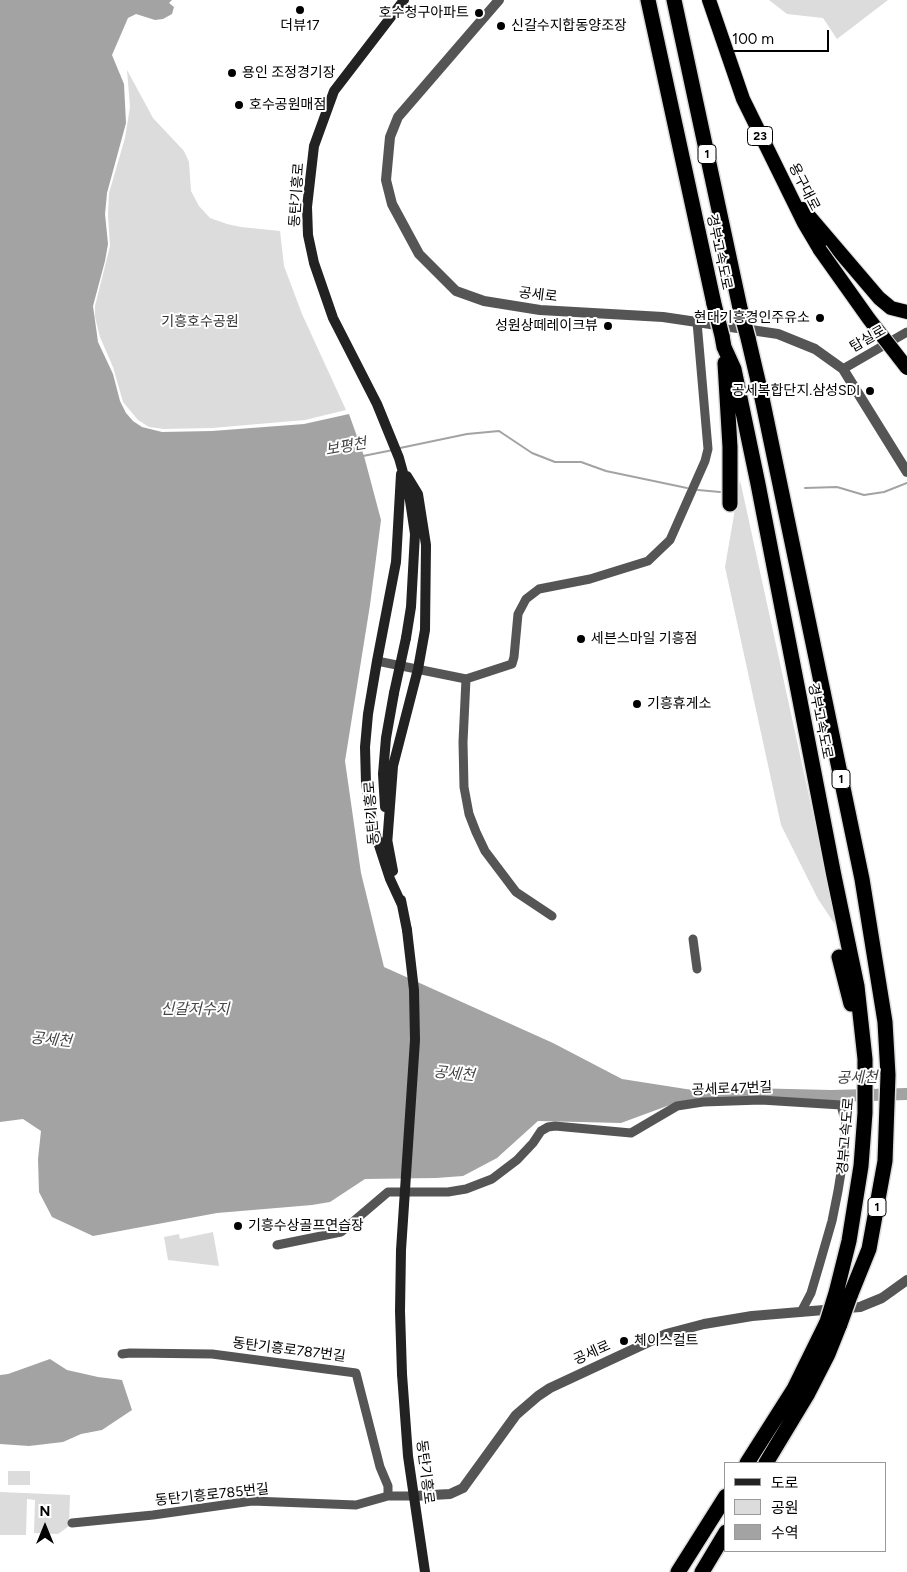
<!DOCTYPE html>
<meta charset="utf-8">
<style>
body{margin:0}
#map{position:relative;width:907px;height:1572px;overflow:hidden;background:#fff;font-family:Figtree,"Noto Sans KR",sans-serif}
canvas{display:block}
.legend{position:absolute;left:724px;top:1462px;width:162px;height:90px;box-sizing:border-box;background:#fff;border:1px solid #999;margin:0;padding:6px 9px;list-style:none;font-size:15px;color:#000}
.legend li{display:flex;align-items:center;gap:10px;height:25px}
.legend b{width:25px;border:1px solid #999}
.north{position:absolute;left:20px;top:1502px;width:50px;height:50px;-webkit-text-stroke:4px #fff;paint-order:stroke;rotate:0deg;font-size:14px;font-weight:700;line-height:20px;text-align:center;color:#000}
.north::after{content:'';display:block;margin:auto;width:18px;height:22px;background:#000;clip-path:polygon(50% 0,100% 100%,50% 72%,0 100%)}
.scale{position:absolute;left:724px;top:30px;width:105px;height:22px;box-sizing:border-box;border:2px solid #000;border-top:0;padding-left:6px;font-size:15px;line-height:18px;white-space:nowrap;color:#000;-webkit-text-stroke:4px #fff;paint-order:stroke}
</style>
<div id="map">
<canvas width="907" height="1572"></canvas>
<ul class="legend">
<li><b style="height:6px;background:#222"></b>도로</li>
<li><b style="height:14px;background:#dcdcdc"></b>공원</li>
<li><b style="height:14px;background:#a3a3a3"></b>수역</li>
</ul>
<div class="north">N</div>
<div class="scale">100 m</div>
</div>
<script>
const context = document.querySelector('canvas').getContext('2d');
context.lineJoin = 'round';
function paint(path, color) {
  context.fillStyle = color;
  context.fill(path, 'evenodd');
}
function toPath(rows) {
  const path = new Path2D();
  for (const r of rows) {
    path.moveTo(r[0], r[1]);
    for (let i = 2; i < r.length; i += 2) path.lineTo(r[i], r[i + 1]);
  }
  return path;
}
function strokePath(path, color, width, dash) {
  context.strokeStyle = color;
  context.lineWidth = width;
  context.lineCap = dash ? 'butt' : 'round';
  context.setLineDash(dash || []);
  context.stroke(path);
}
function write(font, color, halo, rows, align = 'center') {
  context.font = font + ' Figtree,"Noto Sans KR",sans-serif';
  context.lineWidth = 4;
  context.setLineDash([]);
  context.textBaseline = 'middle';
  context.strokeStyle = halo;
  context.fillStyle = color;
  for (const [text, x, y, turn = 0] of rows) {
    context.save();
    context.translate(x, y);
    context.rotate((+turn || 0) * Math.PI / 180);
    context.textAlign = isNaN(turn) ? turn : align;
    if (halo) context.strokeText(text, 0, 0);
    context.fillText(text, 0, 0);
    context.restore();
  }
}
paint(toPath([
 [769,0,888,0,837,39,823,18,787,14],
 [127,70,153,118,184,151,189,162,191,191,199,206,210,218,227,224,241,227,280,231,284,266,302,314,346,410,305,420,212,428,164,429,149,427,138,420,123,402,113,367,100,337,95,317,95,306,110,246,108,215,109,193,125,138,130,107],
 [740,480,838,929,818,899,781,825,725,567],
 [213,1232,219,1266,168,1260,164,1237,179,1234,180,1239],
 [8,1471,30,1471,30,1485,8,1485],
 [0,1492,70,1495,69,1526,58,1534,34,1533,35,1500,27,1499,26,1535,0,1535]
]), '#dcdcdc');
paint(toPath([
 [0,0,172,0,169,3,174,7,172,14,163,19,155,20,136,14,128,18,112,55,124,84,126,123,107,193,105,214,108,244,105,261,93,306,98,342,113,374,120,401,126,413,133,421,142,427,162,432,212,431,304,424,349,414,364,456,381,520,370,605,345,761,361,873,384,967,553,1043,622,1079,705,1092,621,1123,538,1121,497,1158,463,1176,436,1178,365,1179,330,1202,312,1205,217,1213,93,1236,52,1217,39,1192,38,1159,41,1131,23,1119,0,1122],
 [50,1359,67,1370,98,1377,122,1380,132,1410,102,1430,81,1434,63,1442,29,1446,0,1444,0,1375,8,1374]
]), '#a3a3a3');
strokePath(toPath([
 [400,448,467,434,499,431,532,453,555,462,581,462,606,471,687,488],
 [363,456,393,450],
 [805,488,837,487,864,495,884,492,907,483],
 [698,490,720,492]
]), '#a3a3a3', 2);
strokePath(toPath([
 [680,1096,747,1094,831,1096,907,1094]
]), '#a3a3a3', 12);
const trunk = toPath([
 [709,0,743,99,804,223,820,250],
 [803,209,879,298,891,308,907,312]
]);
const motorway = toPath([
 [648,0,714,304],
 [674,0,740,308],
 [722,336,724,347,734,369,758,484,834,876,857,986,865,1059,865,1113,861,1166,849,1241,836,1293],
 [748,338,762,398,862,879,885,1022,888,1075,885,1161,869,1249,850,1296],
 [725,363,730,447,730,504],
 [839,957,851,1004],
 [747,1463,794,1389,827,1322],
 [766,1463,807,1395,828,1354,840,1324],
 [678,1572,726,1496],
 [702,1572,726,1532]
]);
strokePath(trunk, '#dbdbdb', 16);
strokePath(motorway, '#dbdbdb', 18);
strokePath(toPath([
 [843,369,907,332],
 [377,661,466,679],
 [552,916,516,892,485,851,476,832,469,814,464,787,463,742,466,679,512,664,514,657,518,614,526,599,539,589,590,579,648,561,670,540,705,461,708,449,697,322],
 [693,939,697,969],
 [277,1245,341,1232,388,1192,448,1192,466,1189,492,1179,517,1160,533,1143,541,1131,548,1127,555,1126,631,1133,677,1106,703,1102,761,1100,841,1105,846,1124,844,1154,838,1191,832,1221,819,1266,811,1293,801,1312],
 [122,1354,130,1353,212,1354,356,1373,380,1467,388,1486,388,1496],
 [72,1523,153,1515,252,1501,356,1505,388,1496,414,1496]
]), '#555', 9);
strokePath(toPath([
 [499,0,398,117,390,137,386,180,392,204,419,254,456,291,484,301,540,310,663,317,778,334,815,349,843,369,907,472],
 [414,1496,450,1494,463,1488,516,1415,538,1396,550,1388,666,1334,704,1324,752,1316,860,1307,882,1298,907,1280]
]), '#555', 10);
strokePath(toPath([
 [404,0,334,91,314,146,307,207,308,235,314,263,333,318,377,404,399,458,409,494,415,534,411,607,406,638],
 [401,474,396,562,377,661,368,714,365,747,366,783,373,827,390,879,402,905],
 [385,807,383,774,386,738,394,693],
 [387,839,393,871],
 [387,845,393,766,418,669,425,630,426,545,418,494,407,476],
 [401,900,407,930],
 [402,1374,408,1456,425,1572]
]), '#222', 10);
strokePath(trunk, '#000', 14);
strokePath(motorway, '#000', 15);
const trunkBridge = toPath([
 [820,250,869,319,907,368]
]);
const motorwayBridge = toPath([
 [714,304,722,336],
 [740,308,748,338],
 [827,1322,836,1293],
 [840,1324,850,1296]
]);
strokePath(trunkBridge, '#dbdbdb', 16, []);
strokePath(motorwayBridge, '#dbdbdb', 18, []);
strokePath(toPath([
 [394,693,406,638],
 [402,1374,400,1311,401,1250,415,1040,414,990,407,930]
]), '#222', 10);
strokePath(trunkBridge, '#000', 14);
strokePath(motorwayBridge, '#000', 15);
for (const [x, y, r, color] of [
 [300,10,5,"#000"],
 [479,13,5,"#000"],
 [501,26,5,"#000"],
 [232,73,5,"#000"],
 [239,105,5,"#000"],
 [820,318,5,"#000"],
 [608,326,5,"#000"],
 [870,391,5,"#000"],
 [581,639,5,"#000"],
 [637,704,5,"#000"],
 [238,1226,5,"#000"],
 [624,1341,5,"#000"]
]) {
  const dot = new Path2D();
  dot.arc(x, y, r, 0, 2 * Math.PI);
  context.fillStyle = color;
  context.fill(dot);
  strokePath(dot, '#fff', 2);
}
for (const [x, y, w] of [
 [760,136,25],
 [707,154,18],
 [841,779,18],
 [877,1207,18]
]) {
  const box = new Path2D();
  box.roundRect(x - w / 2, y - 9.5, w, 19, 4);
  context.fillStyle = '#fff';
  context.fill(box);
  strokePath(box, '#000', 1);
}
write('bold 12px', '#000', null, [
 ["23",760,136],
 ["1",707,154],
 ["1",841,779],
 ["1",877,1207]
]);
write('14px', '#000', '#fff', [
 ["호수청구아파트",469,13,"right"],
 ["더뷰17",300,26,"center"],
 ["신갈수지합동양조장",511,26],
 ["용인 조정경기장",242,73],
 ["호수공원매점",249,105],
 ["현대기흥경인주유소",810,318,"right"],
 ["성원상떼레이크뷰",598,326,"right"],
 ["공세복합단지.삼성SDI",860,391,"right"],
 ["세븐스마일 기흥점",591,639],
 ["기흥휴게소",647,704],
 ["기흥수상골프연습장",248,1226],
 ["체이스컬트",634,1341]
], 'left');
write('14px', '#000', '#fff', [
 ["용구대로",804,187,63],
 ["동탄기흥로",297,195,-86],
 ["경부고속도로",719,252,78],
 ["공세로",538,295,7],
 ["탑실로",868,339,-30],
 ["경부고속도로",820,721,79],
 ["동탄기흥로",372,813,-94],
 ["공세로47번길",732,1089,-2],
 ["경부고속도로",846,1136,-85],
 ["동탄기흥로787번길",289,1350,7],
 ["공세로",592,1353,-24],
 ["동탄기흥로",425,1472,83],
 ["동탄기흥로785번길",212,1495,-6]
]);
write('14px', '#333', '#fff', [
 ["기흥호수공원",200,322]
]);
write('italic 15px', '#444', '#fff', [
 ["보평천",346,447,-10],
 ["신갈저수지",195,1010],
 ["공세천",51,1040,5],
 ["공세천",454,1074,5],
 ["공세천",857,1078,-1]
]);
</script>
